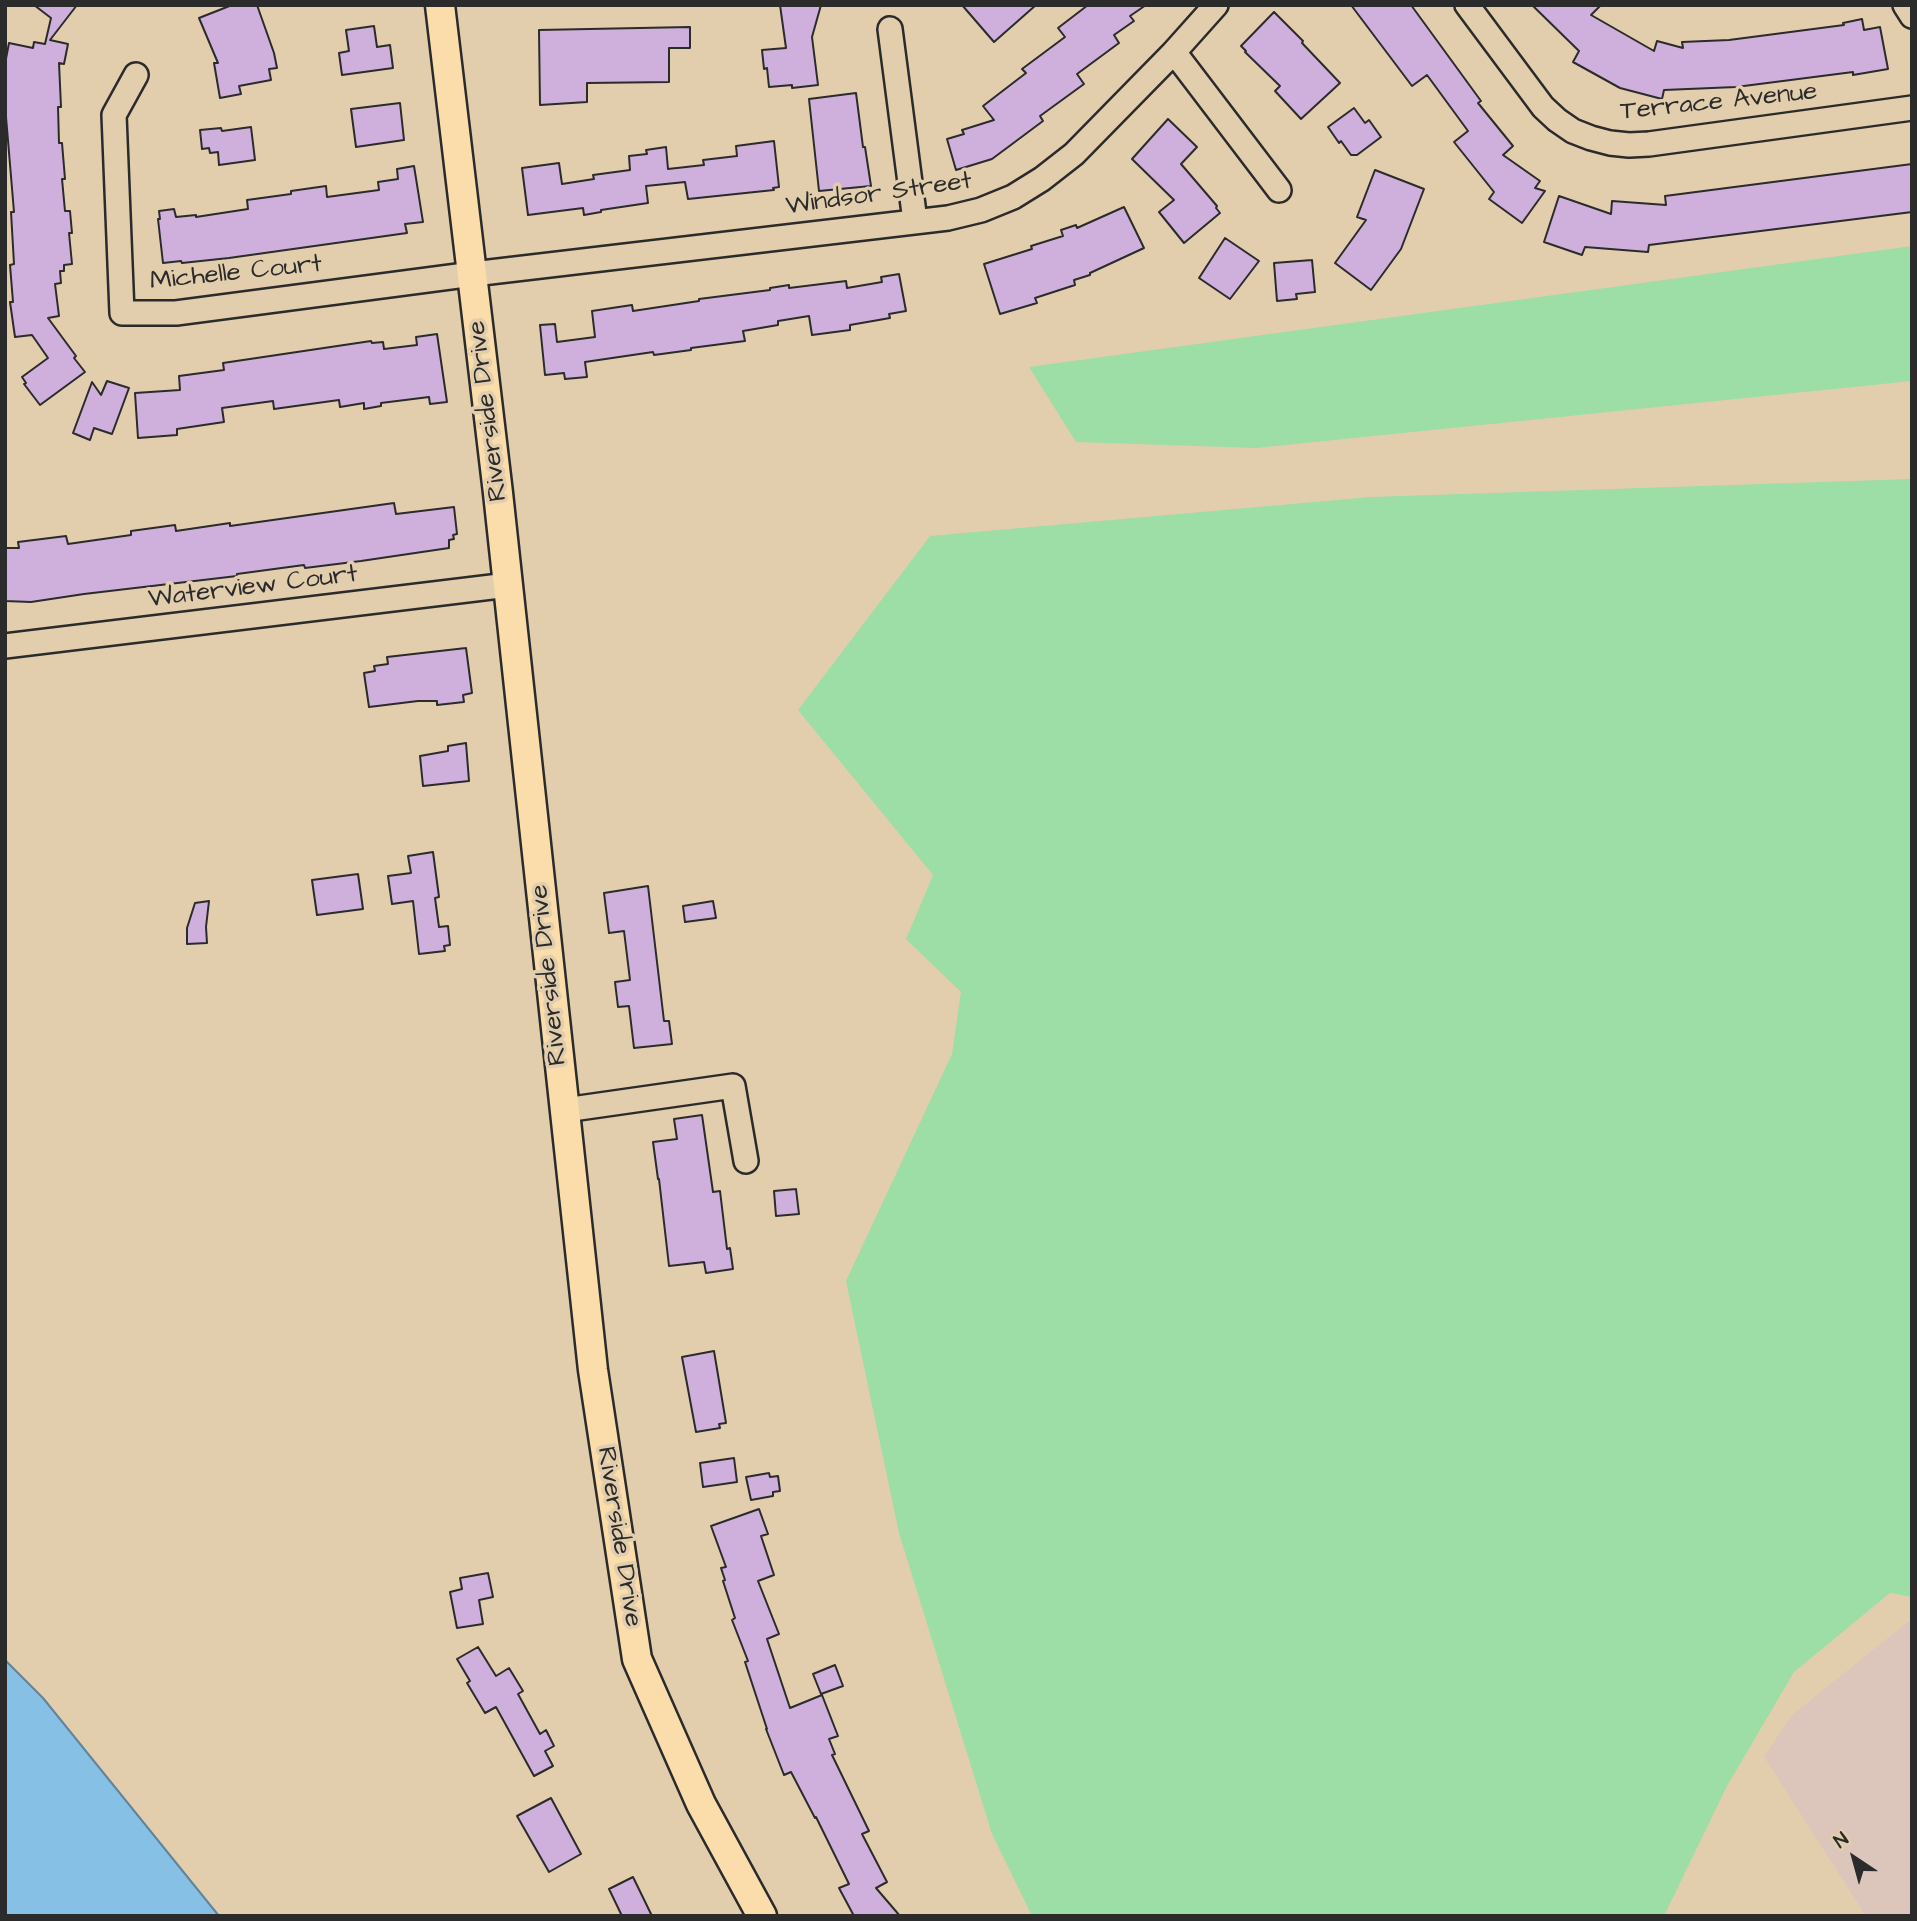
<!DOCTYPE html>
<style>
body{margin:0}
#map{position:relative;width:1917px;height:1921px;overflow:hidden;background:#e2cead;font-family:"Architects Daughter",sans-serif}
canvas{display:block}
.frame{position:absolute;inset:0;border:7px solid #2b2b2b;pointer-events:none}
.north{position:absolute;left:1819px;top:1823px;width:70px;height:70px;-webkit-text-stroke:5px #e2cead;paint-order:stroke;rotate:324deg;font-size:19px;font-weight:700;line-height:28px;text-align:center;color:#2b2b2b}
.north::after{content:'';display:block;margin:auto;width:24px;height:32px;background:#2b2b2b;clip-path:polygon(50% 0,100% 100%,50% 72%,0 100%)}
</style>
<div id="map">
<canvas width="1917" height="1921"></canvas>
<div class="frame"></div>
<div class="north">N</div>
</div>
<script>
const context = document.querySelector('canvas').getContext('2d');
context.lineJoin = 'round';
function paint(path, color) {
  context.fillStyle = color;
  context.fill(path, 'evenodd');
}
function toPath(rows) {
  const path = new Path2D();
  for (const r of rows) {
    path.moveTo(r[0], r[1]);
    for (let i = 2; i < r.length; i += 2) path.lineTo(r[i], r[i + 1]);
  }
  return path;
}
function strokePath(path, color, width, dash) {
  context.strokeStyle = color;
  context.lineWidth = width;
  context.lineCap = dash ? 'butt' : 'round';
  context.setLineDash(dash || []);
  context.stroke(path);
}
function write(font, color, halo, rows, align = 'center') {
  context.font = font + ' "Architects Daughter",sans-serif';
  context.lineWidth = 7;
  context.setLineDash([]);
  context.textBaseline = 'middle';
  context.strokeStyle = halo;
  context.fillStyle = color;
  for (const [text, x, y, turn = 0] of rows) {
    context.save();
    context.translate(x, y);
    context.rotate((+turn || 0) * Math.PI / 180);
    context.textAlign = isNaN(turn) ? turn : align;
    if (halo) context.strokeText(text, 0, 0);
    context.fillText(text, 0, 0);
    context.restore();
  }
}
paint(toPath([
 [1909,1621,1912,1624,1912,1916,1866,1916,1764,1757,1792,1715]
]), '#dcc5bb');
paint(toPath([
 [1912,246,1912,381,1256,448,1076,442,1029,367],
 [1912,479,1912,1597,1890,1593,1794,1672,1727,1786,1664,1916,1032,1916,992,1834,899,1533,846,1281,952,1054,961,992,906,939,933,875,798,710,930,536,1371,497]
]), '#9ddda6');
const water = toPath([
 [5,1660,43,1698,219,1916,5,1916,5,1660]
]);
paint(water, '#86c0e5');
strokePath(water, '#62849b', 2);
const building = toPath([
 [34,5,77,5,50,40,68,44,64,64,59,63,61,107,58,107,59,143,62,143,65,179,62,179,65,211,70,211,72,233,69,233,72,264,64,265,64,271,60,271,61,283,55,284,59,316,48,318,76,356,74,358,85,372,40,405,24,384,26,383,22,377,48,358,32,335,15,337,10,302,13,302,10,265,14,264,11,212,14,212,5,105,5,64,9,43,33,48,34,42,45,44,51,18,34,5],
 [232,5,257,5,274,53,277,68,269,69,271,80,239,86,241,94,220,98,214,63,218,63,199,18,232,5],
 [780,5,821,5,812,37,818,85,792,88,792,85,769,87,767,68,764,69,762,50,786,48,780,5],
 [962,5,1036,5,994,42,962,5],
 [1088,5,1146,5,1130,16,1134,21,1114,35,1119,43,1077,74,1084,84,1040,116,1043,121,992,159,956,170,947,139,964,134,962,130,994,120,983,106,1026,73,1022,69,1065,37,1058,28,1088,5],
 [1351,5,1411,5,1481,101,1478,103,1513,146,1503,155,1540,181,1535,188,1545,191,1522,223,1489,199,1494,192,1454,142,1468,131,1427,75,1412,86,1351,5],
 [1532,5,1601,5,1591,15,1654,51,1657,41,1683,48,1682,42,1729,40,1844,25,1843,23,1862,19,1864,30,1880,27,1888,69,1853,75,1853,72,1736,87,1664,90,1662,99,1620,88,1573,62,1579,51,1532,5],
 [1274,12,1303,41,1302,43,1340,83,1301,119,1275,91,1280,86,1245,52,1246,51,1241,46,1274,12],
 [374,26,377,47,390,45,393,68,342,75,339,53,349,51,346,30,374,26],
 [690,27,690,48,669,48,669,82,587,83,587,102,540,105,539,30,690,27],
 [856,93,863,147,865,147,871,186,819,191,809,99,856,93],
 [400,103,404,140,356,147,351,109,400,103],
 [1354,108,1365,123,1369,120,1381,137,1357,155,1351,155,1341,141,1339,143,1328,127,1354,108],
 [1168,119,1197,147,1181,164,1217,206,1216,208,1220,213,1184,243,1159,212,1174,200,1132,159,1168,119],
 [251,127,255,160,219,165,218,152,210,153,209,148,202,149,200,130,221,128,222,131,251,127],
 [774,141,779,187,773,188,774,190,688,199,685,182,646,186,648,203,601,210,601,212,584,215,583,208,528,215,522,168,559,163,562,184,594,179,593,175,630,170,629,156,647,154,646,150,666,147,668,169,704,165,703,160,737,156,736,146,774,141],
 [1912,164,1912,212,1649,245,1648,252,1585,247,1582,255,1544,242,1559,196,1611,214,1612,201,1666,205,1665,196,1912,164],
 [414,166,423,222,405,224,407,233,229,258,182,263,181,261,163,263,158,219,160,219,159,211,174,209,176,217,196,215,196,217,248,209,247,200,291,194,291,191,326,186,327,197,379,190,378,182,398,179,397,169,414,166],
 [1375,170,1424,189,1401,249,1371,290,1335,263,1366,220,1357,217,1375,170],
 [1124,207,1144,248,1090,273,1090,275,1074,280,1075,285,1035,298,1037,303,1000,314,984,264,1032,249,1031,246,1063,236,1061,230,1076,225,1077,228,1124,207],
 [1225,238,1259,261,1230,299,1199,278,1225,238],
 [1312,260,1315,292,1296,294,1297,299,1277,301,1274,263,1312,260],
 [899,274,906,311,889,314,890,318,850,325,850,330,812,335,809,316,778,321,778,325,743,331,745,341,691,348,691,350,654,355,653,352,585,362,587,377,565,379,564,373,545,375,540,325,555,324,557,342,595,337,592,311,632,305,633,311,699,301,699,299,770,290,770,288,789,285,789,288,846,281,847,288,882,282,881,277,899,274],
 [437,334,447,402,430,404,429,397,381,403,381,406,364,409,364,403,340,407,339,400,274,409,273,401,222,408,224,422,177,429,177,435,138,438,135,393,180,390,179,376,224,370,223,363,371,341,372,343,383,342,384,349,417,345,416,337,437,334],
 [107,381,129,388,112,434,94,428,90,440,73,433,92,382,101,395,107,381],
 [394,503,396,514,454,507,457,534,453,535,454,539,449,540,449,548,361,561,305,568,304,565,237,574,237,576,84,594,31,602,5,601,5,548,19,548,18,542,66,536,68,544,131,535,131,531,175,525,176,531,230,523,230,526,394,503],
 [466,648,472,693,463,695,464,702,437,705,437,701,418,701,369,707,364,673,375,671,374,666,388,664,387,657,466,648],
 [466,743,469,781,423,786,420,756,448,751,448,746,466,743],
 [433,852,439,897,435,898,439,927,448,926,450,945,444,946,445,951,419,954,413,901,392,904,388,876,411,873,408,856,433,852],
 [358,874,363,909,317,915,312,880,358,874],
 [648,886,664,1021,669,1021,672,1044,634,1048,629,1006,618,1007,615,982,630,980,624,931,609,933,604,893,648,886],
 [209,901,206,927,207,943,187,944,187,928,195,903,209,901],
 [713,901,716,918,685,922,683,906,713,901],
 [702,1115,713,1192,720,1191,727,1249,730,1248,733,1269,706,1273,704,1262,669,1266,659,1179,658,1179,653,1142,677,1139,674,1119,702,1115],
 [796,1189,799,1214,776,1216,774,1191,796,1189],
 [714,1351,726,1423,719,1424,720,1428,696,1432,682,1357,714,1351],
 [734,1458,737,1482,703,1487,700,1463,734,1458],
 [769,1473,770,1477,778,1476,780,1491,773,1492,773,1496,751,1500,746,1477,769,1473],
 [759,1509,768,1534,761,1536,774,1575,758,1581,779,1634,767,1639,790,1708,822,1695,838,1736,829,1739,835,1754,832,1755,869,1831,862,1834,887,1882,876,1888,900,1916,854,1916,839,1888,849,1884,816,1817,815,1818,791,1772,784,1775,766,1729,767,1729,745,1662,748,1661,732,1620,735,1618,723,1581,725,1580,721,1568,726,1567,711,1526,759,1509],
 [488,1573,493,1597,479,1600,483,1624,457,1628,450,1592,462,1589,460,1578,488,1573],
 [478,1647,496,1676,509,1668,523,1691,518,1694,540,1734,546,1730,554,1746,545,1751,553,1766,534,1776,496,1707,485,1713,467,1683,470,1681,457,1659,478,1647],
 [835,1665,843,1686,821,1694,813,1674,835,1665],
 [551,1798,581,1854,549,1872,517,1816,551,1798],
 [633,1877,652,1916,622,1916,609,1889,633,1877]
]);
paint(building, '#cfb0dc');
strokePath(building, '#2b2b2b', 2);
const minor = toPath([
 [1467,5,1543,107,1557,120,1573,131,1591,138,1610,143,1629,145,1649,144,1912,108],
 [1905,5,1912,16],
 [890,29,915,221],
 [1174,52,1279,190],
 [136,75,114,115,122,313,176,313,473,274,948,218,981,210,1013,197,1042,179,1074,154,1174,52,1216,5],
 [5,646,508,585],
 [565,1110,733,1086,746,1161]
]);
const major = toPath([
 [440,5,498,493,593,1370,637,1659,701,1804,762,1916]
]);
strokePath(minor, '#2b2b2b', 28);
strokePath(major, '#2b2b2b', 33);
strokePath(minor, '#e2cead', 23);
strokePath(major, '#faddab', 28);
write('26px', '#2b2b2b', '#e2cead', [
 ["Terrace Avenue",1719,103,-6],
 ["Windsor Street",879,195,-8],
 ["Michelle Court",236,274,-6],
 ["Riverside Drive",489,411,-97],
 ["Waterview Court",253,588,-7],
 ["Riverside Drive",550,975,-96],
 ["Riverside Drive",618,1537,81]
]);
</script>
